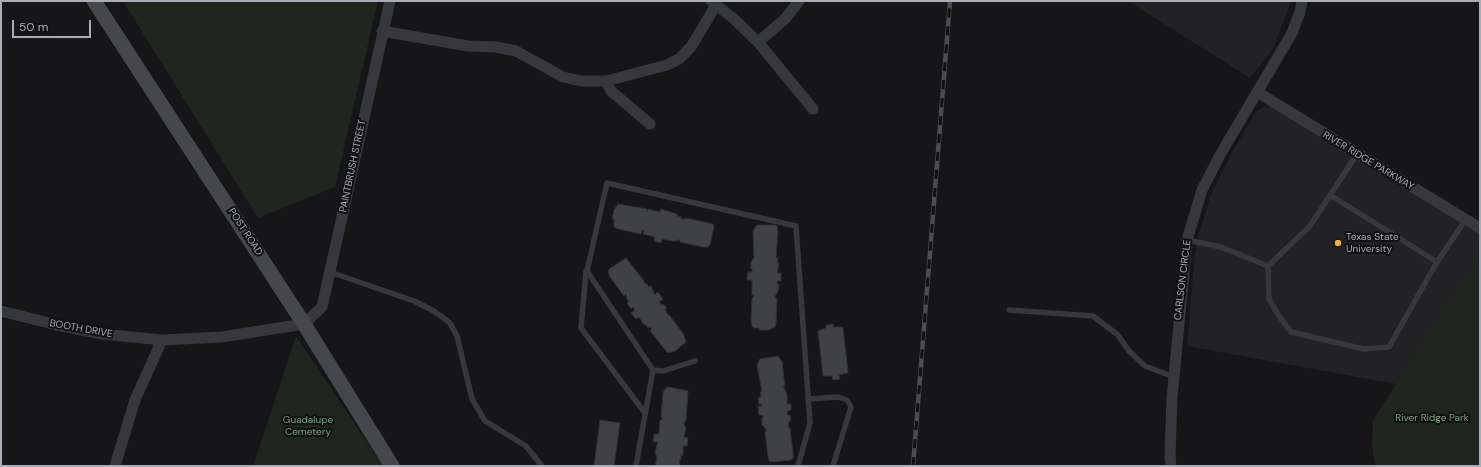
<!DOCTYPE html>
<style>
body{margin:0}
#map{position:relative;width:1481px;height:467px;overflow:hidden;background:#161618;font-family:"DM Sans",sans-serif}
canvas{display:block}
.frame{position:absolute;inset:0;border:2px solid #a8adb8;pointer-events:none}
.scale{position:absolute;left:12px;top:20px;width:79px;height:18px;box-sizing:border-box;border:2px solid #a8adb8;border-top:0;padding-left:5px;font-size:12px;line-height:14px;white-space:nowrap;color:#a8adb8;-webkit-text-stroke:3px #111113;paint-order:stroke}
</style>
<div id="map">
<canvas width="1481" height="467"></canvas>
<div class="frame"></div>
<div class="scale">50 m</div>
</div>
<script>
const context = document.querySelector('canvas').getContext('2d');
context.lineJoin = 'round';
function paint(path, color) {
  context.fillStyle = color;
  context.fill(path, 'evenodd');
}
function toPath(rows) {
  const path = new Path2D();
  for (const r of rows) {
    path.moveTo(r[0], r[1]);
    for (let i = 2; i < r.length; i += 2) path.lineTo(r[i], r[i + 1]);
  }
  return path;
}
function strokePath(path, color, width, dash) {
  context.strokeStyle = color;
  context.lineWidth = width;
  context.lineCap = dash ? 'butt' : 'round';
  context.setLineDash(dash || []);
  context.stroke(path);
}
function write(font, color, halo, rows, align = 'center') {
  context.font = font + ' "DM Sans",sans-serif';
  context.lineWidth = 4;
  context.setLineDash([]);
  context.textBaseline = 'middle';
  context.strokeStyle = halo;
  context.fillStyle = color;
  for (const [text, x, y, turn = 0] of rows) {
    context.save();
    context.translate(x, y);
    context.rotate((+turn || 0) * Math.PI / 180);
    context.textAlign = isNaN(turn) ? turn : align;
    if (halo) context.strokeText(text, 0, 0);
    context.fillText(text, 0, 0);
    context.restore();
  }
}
paint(toPath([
 [1128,1,1291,1,1273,49,1250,78],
 [1265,106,1274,107,1480,233,1480,263,1401,385,1187,346,1195,253,1199,234,1210,197,1233,150,1257,111]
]), '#222225');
paint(toPath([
 [123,1,378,1,335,187,258,218],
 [1477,258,1480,260,1480,466,1375,466,1372,445,1373,420],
 [296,336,383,466,253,466]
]), '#1e261f');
const building = toPath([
 [618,204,647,209,647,212,648,209,660,212,661,209,677,214,677,216,682,217,681,219,685,219,685,218,713,224,714,227,710,245,708,247,703,247,680,242,680,240,677,240,677,241,671,241,662,239,661,243,654,241,655,237,643,234,644,230,642,230,641,234,618,229,614,227,614,219,612,219,614,210,618,204],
 [757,225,775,225,777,226,778,231,776,258,778,258,777,263,779,263,777,273,781,273,781,281,777,281,777,284,779,284,778,291,775,296,775,298,777,299,776,323,775,327,768,330,759,330,759,328,754,328,752,326,751,322,752,298,753,298,754,295,752,295,752,280,747,280,748,272,752,272,752,269,751,269,751,262,754,258,753,231,757,225],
 [626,258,644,281,645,284,646,283,649,287,651,286,655,295,658,292,663,299,659,302,662,305,663,304,667,308,665,309,667,314,670,316,684,335,686,342,675,351,668,353,650,331,652,329,650,327,648,328,645,324,644,325,639,317,636,319,631,313,635,310,633,307,631,309,627,303,629,302,626,298,627,297,626,294,624,296,610,277,608,272,609,269,626,258],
 [833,324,833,327,843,327,848,373,839,375,840,379,833,380,832,376,823,376,818,331,826,328,826,325,833,324],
 [778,356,782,362,785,386,783,386,787,394,787,404,791,404,791,410,787,411,788,415,790,415,791,421,789,421,788,426,790,429,793,453,793,458,791,460,772,462,769,461,768,456,765,432,766,432,766,429,762,425,762,418,763,417,763,415,759,415,758,406,762,406,761,404,759,404,758,398,761,397,760,392,762,392,757,365,760,359,778,356],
 [668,387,688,391,686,420,684,422,685,427,686,427,684,437,688,438,687,446,683,446,683,456,681,455,681,460,679,460,680,466,655,466,657,458,655,452,658,442,653,442,654,434,659,434,660,420,662,420,662,417,661,417,663,393,665,389,668,387],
 [600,420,620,423,614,466,594,466,600,420]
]);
paint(building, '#404145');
strokePath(building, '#303034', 1);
strokePath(toPath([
 [1330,195,1437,262,1466,219],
 [1187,240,1221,247,1268,266,1310,226,1357,154],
 [1268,266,1269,299,1279,316,1291,332,1364,349,1389,347,1437,262],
 [586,271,581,328,645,413],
 [330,272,414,301,434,311,450,323,457,336,472,399,485,421,526,446,542,466],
 [1009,310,1093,316,1118,335,1129,351,1145,366,1174,377],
 [653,370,663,371,695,361],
 [808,399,838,397,847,400,851,407,833,466],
 [636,466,653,370,587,271,607,183,796,226,810,423,798,466]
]), '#37383d', 5.5);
strokePath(toPath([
 [711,1,733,18,758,42,813,109],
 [382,31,468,46,496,47,516,51,563,77,581,81,606,81,667,65,679,59,691,47,716,5],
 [758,42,785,19,799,1],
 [606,81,611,91,650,124],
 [1257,92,1480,228],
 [1,311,57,325,102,334,162,340,222,337,304,324,322,307,390,1],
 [115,466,135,400,162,340],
 [1171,466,1170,455,1172,398,1187,240,1202,190,1220,155,1292,33,1300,12,1302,1]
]), '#37383d', 11);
strokePath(toPath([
 [94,1,304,324,392,466]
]), '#45474d', 15);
const rail = toPath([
 [913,466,950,1]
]);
strokePath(rail, '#4a4c52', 4.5);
strokePath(rail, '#111113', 3, [9]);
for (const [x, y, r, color] of [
 [1338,243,4,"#f2b134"]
]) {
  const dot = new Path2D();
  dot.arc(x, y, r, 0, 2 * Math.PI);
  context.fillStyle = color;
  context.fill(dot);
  strokePath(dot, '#111113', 1.5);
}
write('10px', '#a8adb8', '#111113', [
 ["RIVER RIDGE PARKWAY",1368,161,31],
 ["PAINTBRUSH STREET",353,166,-78],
 ["POST ROAD",245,232,57],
 ["CARLSON CIRCLE",1183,280,-83],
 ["BOOTH DRIVE",81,329,10]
]);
write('10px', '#a8adb8', '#111113', [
 ["Texas State",1346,237],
 ["University",1346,249]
], 'left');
write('10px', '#7fa381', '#111113', [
 ["River Ridge Park",1432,418],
 ["Guadalupe",308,420],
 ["Cemetery",308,432]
]);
</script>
